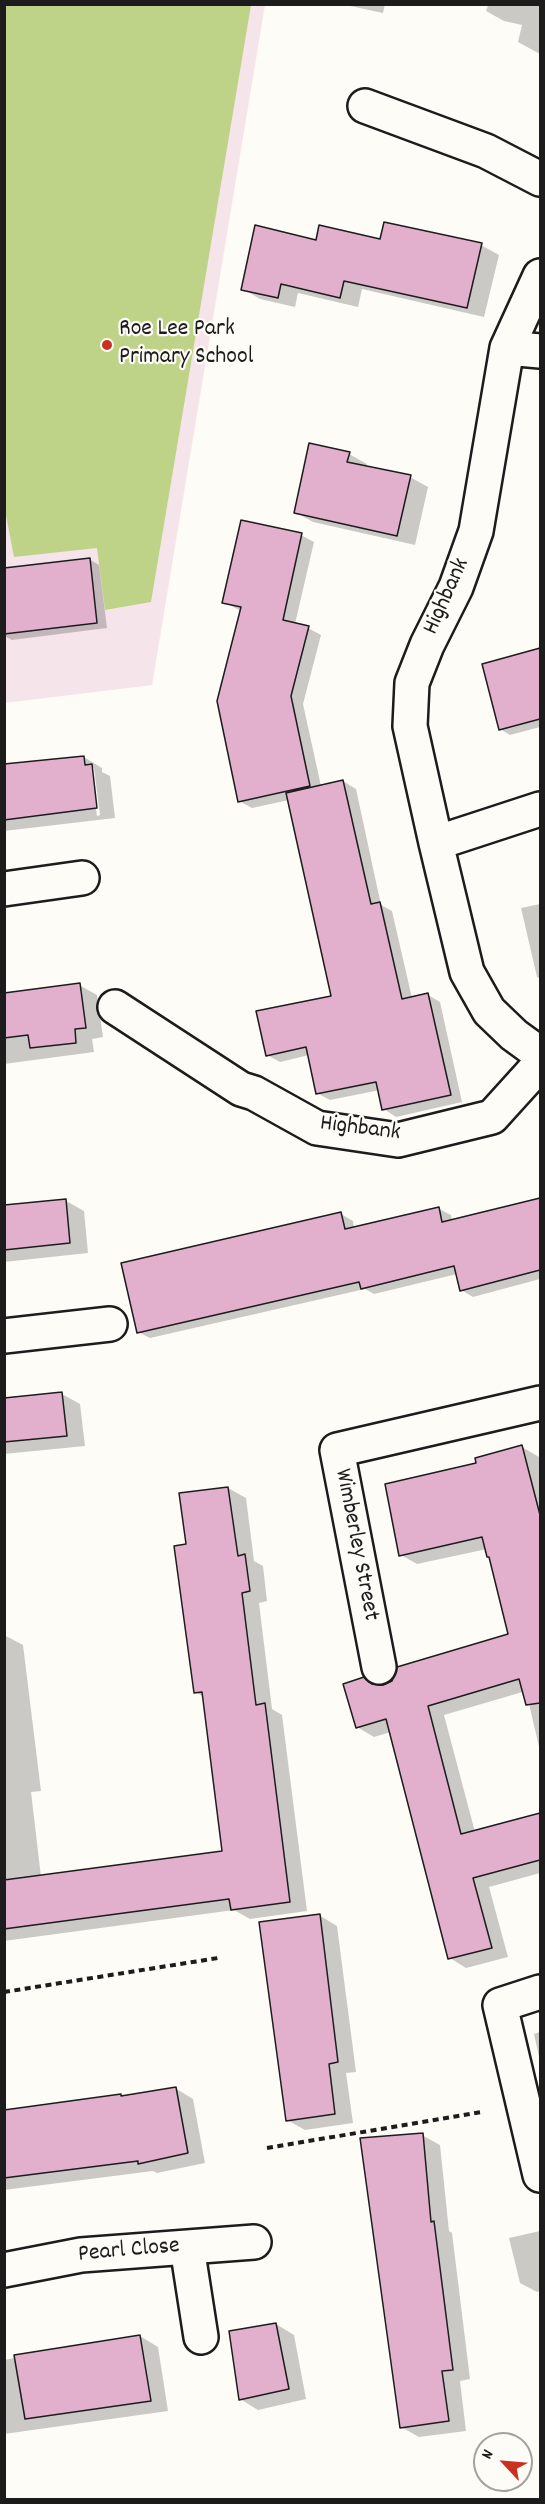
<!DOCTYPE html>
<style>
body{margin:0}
#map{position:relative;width:545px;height:2504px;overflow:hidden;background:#fdfcf7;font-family:Dekko,sans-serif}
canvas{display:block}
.frame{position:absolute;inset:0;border:6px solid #1c1c1c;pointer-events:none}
.north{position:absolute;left:473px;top:2432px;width:60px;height:60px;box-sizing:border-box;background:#fdfcf7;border:2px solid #a3a29f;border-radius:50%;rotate:296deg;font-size:16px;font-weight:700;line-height:24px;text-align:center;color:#1c1c1c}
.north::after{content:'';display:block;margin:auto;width:21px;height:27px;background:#c8321e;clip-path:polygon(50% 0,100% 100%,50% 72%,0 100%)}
</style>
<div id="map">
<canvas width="545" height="2504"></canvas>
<div class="frame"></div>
<div class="north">N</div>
</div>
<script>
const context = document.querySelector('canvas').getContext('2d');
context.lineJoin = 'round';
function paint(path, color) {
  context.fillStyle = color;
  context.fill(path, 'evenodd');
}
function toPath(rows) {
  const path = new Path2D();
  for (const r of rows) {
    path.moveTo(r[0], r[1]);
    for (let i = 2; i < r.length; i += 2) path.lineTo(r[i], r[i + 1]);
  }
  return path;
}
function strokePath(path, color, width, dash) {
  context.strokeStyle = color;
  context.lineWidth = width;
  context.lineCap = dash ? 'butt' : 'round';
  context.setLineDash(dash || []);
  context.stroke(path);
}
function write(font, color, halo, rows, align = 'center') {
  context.font = font + ' Dekko,sans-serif';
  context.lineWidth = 4.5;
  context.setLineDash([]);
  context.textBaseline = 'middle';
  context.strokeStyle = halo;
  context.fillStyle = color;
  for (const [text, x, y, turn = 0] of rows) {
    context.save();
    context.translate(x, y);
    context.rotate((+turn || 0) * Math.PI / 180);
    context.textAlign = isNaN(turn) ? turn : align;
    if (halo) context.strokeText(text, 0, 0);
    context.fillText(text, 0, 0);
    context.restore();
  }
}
paint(toPath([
 [4,5,265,5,152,685,5,703]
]), '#f5e5ea');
paint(toPath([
 [4,5,251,5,151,602,105,610,97,548,14,557,4,505]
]), '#bfd388');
paint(toPath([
 [341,4,385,4,383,13],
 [482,4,540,4,540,54,518,42,522,25,504,21,486,11,488,6],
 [381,241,481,245,499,255,484,317,362,289,358,307,298,293,295,307,260,299,243,289],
 [349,454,367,464,366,468,410,477,428,487,415,545,313,522,295,512],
 [301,535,314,542,295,624,308,628,321,635,303,704,321,786,343,781,356,789,381,905,392,911,412,998,428,995,440,1002,462,1102,396,1117,384,1109,380,1090,330,1100,317,1093,309,1055,280,1062,267,1055,332,997,289,800,252,808,239,801,241,611,224,602],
 [89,559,99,565,107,628,12,640,4,636,4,569],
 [540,650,540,727,510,735,500,729,484,665],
 [84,757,102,768,102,772,110,776,115,818,4,831,4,765],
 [90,765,94,768,100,815,97,816],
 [540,904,540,979,537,977,521,908],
 [79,985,97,995,103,1037,92,1039,94,1052,4,1064,4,994],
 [540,1199,540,1279,473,1297,461,1290,457,1274,374,1294,365,1289,150,1338,138,1332,341,1214,353,1221,354,1228,439,1209,451,1215,452,1221],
 [66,1201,84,1211,88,1253,4,1262,4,1207],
 [62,1394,80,1404,85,1446,4,1454,4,1399],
 [522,1447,539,1457,540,1463,540,1751,526,1691,444,1715,475,1832,540,1815,540,1873,489,1887,508,1957,466,1968,450,1958,391,1732,374,1737,357,1727,364,1679,376,1686,383,1687,510,1635,491,1558,487,1549,417,1564,401,1555,478,1465],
 [228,1488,246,1498,254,1561,263,1566,267,1601,259,1603,272,1709,282,1715,307,1911,250,1919,234,1910,4,1941,4,1635,23,1645,41,1791,31,1792,41,1877,224,1852,204,1697,195,1692,188,1545],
 [319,1915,337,1926,356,2072,346,2073,353,2123,305,2130,287,2120],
 [540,2032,540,2061,534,2034],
 [175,2088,193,2099,205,2163,157,2173,153,2171,4,2190,4,2112],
 [422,2135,440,2145,449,2231,452,2233,470,2379,460,2381,466,2431,419,2437,401,2427],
 [540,2231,540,2291,537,2292,520,2283,509,2238],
 [276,2324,294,2335,306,2399,258,2410,240,2399],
 [140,2336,158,2347,168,2411,4,2434,4,2360]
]), '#0003');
const building = toPath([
 [384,222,482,243,467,308,344,281,340,298,281,284,278,298,241,290,255,225,316,240,319,225,380,239,384,222],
 [309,443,350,452,347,462,411,475,397,536,294,513,309,443],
 [241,520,302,533,283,620,309,626,291,696,310,786,238,802,217,701,241,607,222,603,241,520],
 [90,558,97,623,4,634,4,568,90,558],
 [540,648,540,719,499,730,482,664,540,648],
 [84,756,85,765,92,764,97,808,4,820,4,764,84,756],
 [343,780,371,904,380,902,402,999,428,993,451,1095,382,1110,376,1082,316,1094,306,1047,266,1056,256,1011,331,996,286,793,343,780],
 [80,983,86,1028,75,1029,76,1043,30,1048,28,1035,4,1038,4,993,80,983],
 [540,1198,540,1270,460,1291,454,1266,361,1289,359,1282,137,1333,121,1263,341,1212,345,1229,439,1207,442,1222,540,1198],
 [66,1199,70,1243,4,1250,4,1205,66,1199],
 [62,1392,67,1436,4,1442,4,1398,62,1392],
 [522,1445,540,1515,540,1703,526,1705,519,1679,428,1706,461,1834,540,1813,540,1860,473,1878,492,1948,448,1959,386,1719,356,1728,343,1684,364,1677,372,1684,383,1685,392,1681,397,1667,508,1634,489,1557,487,1557,482,1537,399,1556,385,1484,476,1463,475,1458,522,1445],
 [228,1487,238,1556,245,1554,250,1591,242,1593,256,1705,265,1703,290,1902,231,1910,229,1899,4,1929,4,1880,222,1851,202,1692,194,1693,174,1546,186,1544,179,1493,228,1487],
 [320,1914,338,2062,329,2064,335,2114,286,2121,259,1922,320,1914],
 [176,2087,188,2153,138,2164,138,2161,4,2178,4,2110,121,2094,121,2096,176,2087],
 [423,2133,431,2222,434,2221,453,2370,442,2371,449,2421,400,2428,360,2138,423,2133],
 [276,2323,289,2389,239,2400,229,2331,276,2323],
 [140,2335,151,2401,25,2419,14,2355,140,2335]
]);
paint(building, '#e2b0cd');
strokePath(building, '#1c1c1c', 1.5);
const street = toPath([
 [365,106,486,151,540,179],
 [540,276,507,348,476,531,456,587,427,645,412,683,410,726,436,843,467,972,489,1011,514,1035,540,1054],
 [507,348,540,351],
 [436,843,540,809],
 [4,889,82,878],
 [115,1007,241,1089,254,1093,317,1128,398,1140,492,1117,540,1064],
 [4,1336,110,1324],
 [379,1667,337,1450,540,1403],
 [540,1992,500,2005,540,2175],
 [187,2247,201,2337],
 [4,2270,81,2255,254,2242]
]);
strokePath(street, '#1c1c1c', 38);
strokePath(toPath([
 [4,1992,218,1958],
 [267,2148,482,2112]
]), '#1c1c1c', 4, [6, 4.5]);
strokePath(street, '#fdfcf7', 33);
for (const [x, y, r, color] of [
 [107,345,6,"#c8321e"]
]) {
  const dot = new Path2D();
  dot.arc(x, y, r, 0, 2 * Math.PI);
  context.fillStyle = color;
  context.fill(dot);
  strokePath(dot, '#fdfcf7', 2);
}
write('24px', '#1c1c1c', '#fdfcf7', [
 ["Roe Lee Park",119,331],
 ["Primary School",119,359]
], 'left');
write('24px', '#1c1c1c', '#fdfcf7', [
 ["Highbank",448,597,-66],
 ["Highbank",360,1130,7],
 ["Wimberley Street",355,1545,79],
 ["Pearl Close",129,2252,-5]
]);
</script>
